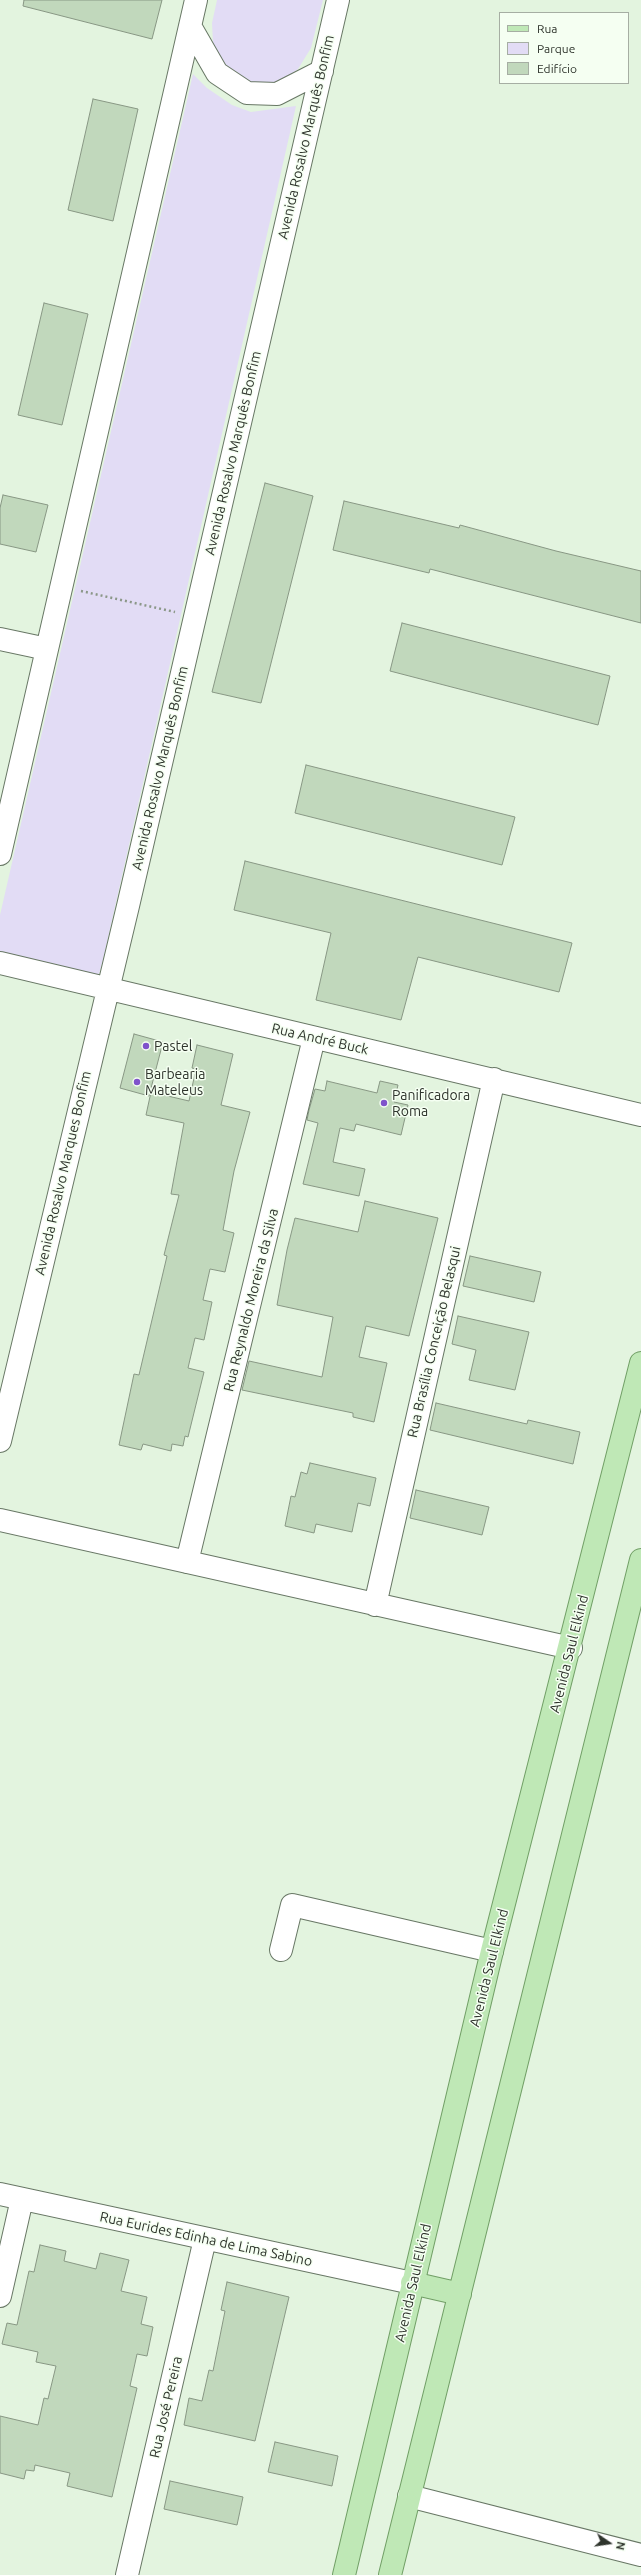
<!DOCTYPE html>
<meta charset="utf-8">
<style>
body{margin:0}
#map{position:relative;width:641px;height:2575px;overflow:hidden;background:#e3f4df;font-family:Ubuntu,sans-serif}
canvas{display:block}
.legend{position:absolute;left:499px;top:12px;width:130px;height:72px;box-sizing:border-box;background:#f5fff2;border:1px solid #a6aea3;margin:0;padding:5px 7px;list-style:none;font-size:12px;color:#2f352d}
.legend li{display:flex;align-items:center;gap:8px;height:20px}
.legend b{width:20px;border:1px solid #a6aea3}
.north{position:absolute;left:589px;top:2523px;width:40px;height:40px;-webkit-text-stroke:3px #f5fff2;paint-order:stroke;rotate:103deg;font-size:11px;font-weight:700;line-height:16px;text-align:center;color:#2f352d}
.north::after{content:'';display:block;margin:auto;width:14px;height:18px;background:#2f352d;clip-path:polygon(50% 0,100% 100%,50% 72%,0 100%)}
</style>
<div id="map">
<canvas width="641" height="2575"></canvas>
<ul class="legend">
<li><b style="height:5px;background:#bfe8b6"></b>Rua</li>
<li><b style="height:11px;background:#e2dcf5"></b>Parque</li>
<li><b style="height:11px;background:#c1d8bc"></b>Edifício</li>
</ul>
<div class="north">N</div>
</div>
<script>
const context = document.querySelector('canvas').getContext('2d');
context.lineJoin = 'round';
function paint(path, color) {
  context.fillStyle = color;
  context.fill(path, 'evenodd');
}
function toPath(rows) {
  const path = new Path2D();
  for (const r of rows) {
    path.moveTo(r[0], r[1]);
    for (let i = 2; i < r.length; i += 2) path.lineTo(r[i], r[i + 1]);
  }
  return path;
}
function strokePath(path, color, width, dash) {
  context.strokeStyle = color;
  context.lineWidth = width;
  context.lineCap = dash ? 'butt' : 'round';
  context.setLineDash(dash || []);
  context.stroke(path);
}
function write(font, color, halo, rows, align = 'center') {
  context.font = font + ' Ubuntu,sans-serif';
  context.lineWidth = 3;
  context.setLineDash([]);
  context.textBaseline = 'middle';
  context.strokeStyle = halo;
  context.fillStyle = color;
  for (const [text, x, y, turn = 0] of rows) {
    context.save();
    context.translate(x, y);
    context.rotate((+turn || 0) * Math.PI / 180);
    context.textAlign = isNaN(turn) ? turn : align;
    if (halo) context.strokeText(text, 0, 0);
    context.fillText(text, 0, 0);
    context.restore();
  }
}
paint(toPath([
 [217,0,323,0,311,48,298,69,282,81,263,86,245,81,230,72,219,59,213,43,212,23],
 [193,74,207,88,232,105,251,112,296,106,103,960,99,974,90,976,0,954,0,915]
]), '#e2dcf5');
const building = toPath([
 [24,0,162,0,152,39,23,6,24,0],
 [93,99,138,109,113,221,68,210,93,99],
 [44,303,88,314,62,425,18,415,44,303],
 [265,483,313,496,261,703,212,692,265,483],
 [3,495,48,505,36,552,0,544,0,508,3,495],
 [344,501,459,528,460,525,556,551,641,571,641,623,430,569,429,573,333,550,344,501],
 [402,623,610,676,598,725,390,671,402,623],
 [306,765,515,817,502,865,295,813,306,765],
 [245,861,572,943,559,992,418,957,401,1020,316,1000,331,933,234,910,245,861],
 [134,1034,163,1042,149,1096,120,1088,134,1034],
 [197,1045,233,1054,221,1105,250,1112,234,1171,223,1230,234,1233,225,1272,210,1269,203,1300,212,1302,204,1340,195,1338,188,1368,204,1372,188,1437,185,1436,183,1446,172,1444,171,1451,143,1444,141,1450,119,1445,134,1374,139,1375,167,1256,164,1255,179,1195,171,1194,184,1123,146,1115,151,1092,189,1101,196,1069,192,1068,197,1045],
 [327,1081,377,1093,380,1081,398,1085,394,1102,408,1105,401,1135,356,1124,354,1131,340,1128,333,1162,365,1169,359,1196,303,1184,318,1123,307,1120,309,1110,315,1089,325,1091,327,1081],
 [365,1201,438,1218,409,1336,366,1326,359,1357,387,1363,374,1422,353,1417,353,1413,242,1390,249,1361,322,1377,333,1317,277,1305,287,1250,295,1218,358,1232,365,1201],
 [470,1256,541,1272,534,1302,463,1286,470,1256],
 [458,1316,529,1332,515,1390,469,1380,476,1350,452,1344,458,1316],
 [436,1403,527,1424,528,1420,580,1432,573,1464,430,1430,436,1403],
 [310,1463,376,1478,370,1506,358,1503,352,1532,316,1524,314,1533,285,1526,291,1496,295,1497,301,1472,307,1474,310,1463],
 [416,1490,489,1507,482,1535,410,1518,416,1490],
 [40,2245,66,2251,64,2261,96,2269,100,2253,129,2260,121,2291,147,2297,141,2324,153,2327,147,2356,137,2354,130,2386,137,2388,112,2497,67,2486,70,2473,35,2465,34,2471,26,2470,24,2479,0,2473,0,2416,38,2425,44,2398,48,2399,56,2366,36,2362,38,2352,2,2344,7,2323,17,2325,29,2271,34,2272,40,2245],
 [227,2282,289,2297,255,2441,184,2425,189,2398,202,2401,209,2370,213,2371,225,2311,221,2310,227,2282],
 [275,2442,338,2456,332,2486,268,2472,275,2442],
 [170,2481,243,2497,237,2525,164,2509,170,2481]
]);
paint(building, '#c1d8bc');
strokePath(building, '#889784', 1);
const minor = toPath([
 [190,26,217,73,247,93,277,94,322,71],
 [0,639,47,649],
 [0,854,196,0],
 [0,963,641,1115],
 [0,1441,128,906,338,0],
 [0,1520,571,1648],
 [187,1562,314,1038],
 [375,1605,494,1079],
 [281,1950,292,1905,492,1951],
 [0,2194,412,2283],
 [0,2296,22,2199],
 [409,2496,641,2555],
 [127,2575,205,2239]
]);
const major = toPath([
 [412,2283,460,2294],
 [344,2575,492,1951,641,1363],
 [390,2575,641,1560]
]);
strokePath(minor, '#687765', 24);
strokePath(major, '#719f66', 24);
strokePath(toPath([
 [81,591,175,612]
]), '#8b9788', 2.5, [2, 3]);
strokePath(minor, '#fff', 22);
strokePath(major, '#bfe8b6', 22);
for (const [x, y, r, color] of [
 [146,1046,4,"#7f52cb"],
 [137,1082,4,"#7f52cb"],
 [384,1103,4,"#7f52cb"]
]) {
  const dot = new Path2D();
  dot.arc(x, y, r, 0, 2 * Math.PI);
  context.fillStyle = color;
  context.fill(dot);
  strokePath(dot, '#f5fff2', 1.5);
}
write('14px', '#2f352d', '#f5fff2', [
 ["Avenida Rosalvo Marquês Bonfim",306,137,-77],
 ["Avenida Rosalvo Marquês Bonfim",233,453,-77],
 ["Avenida Rosalvo Marquês Bonfim",160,768,-77],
 ["Rua André Buck",320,1039,13],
 ["Avenida Rosalvo Marques Bonfim",63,1173,-77],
 ["Rua Reynaldo Moreira da Silva",251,1300,-76],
 ["Rua Brasília Conceição Belasqui",434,1342,-77],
 ["Avenida Saul Elkind",569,1654,-76],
 ["Avenida Saul Elkind",489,1968,-76],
 ["Rua Eurides Edinha de Lima Sabino",206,2239,12],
 ["Avenida Saul Elkind",413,2283,-77],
 ["Rua José Pereira",166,2407,-77]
]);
write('14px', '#2f352d', '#f5fff2', [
 ["Pastel",154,1046],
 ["Barbearia",145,1074],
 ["Mateleus",145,1090],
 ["Panificadora",392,1095],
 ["Roma",392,1111]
], 'left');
</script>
